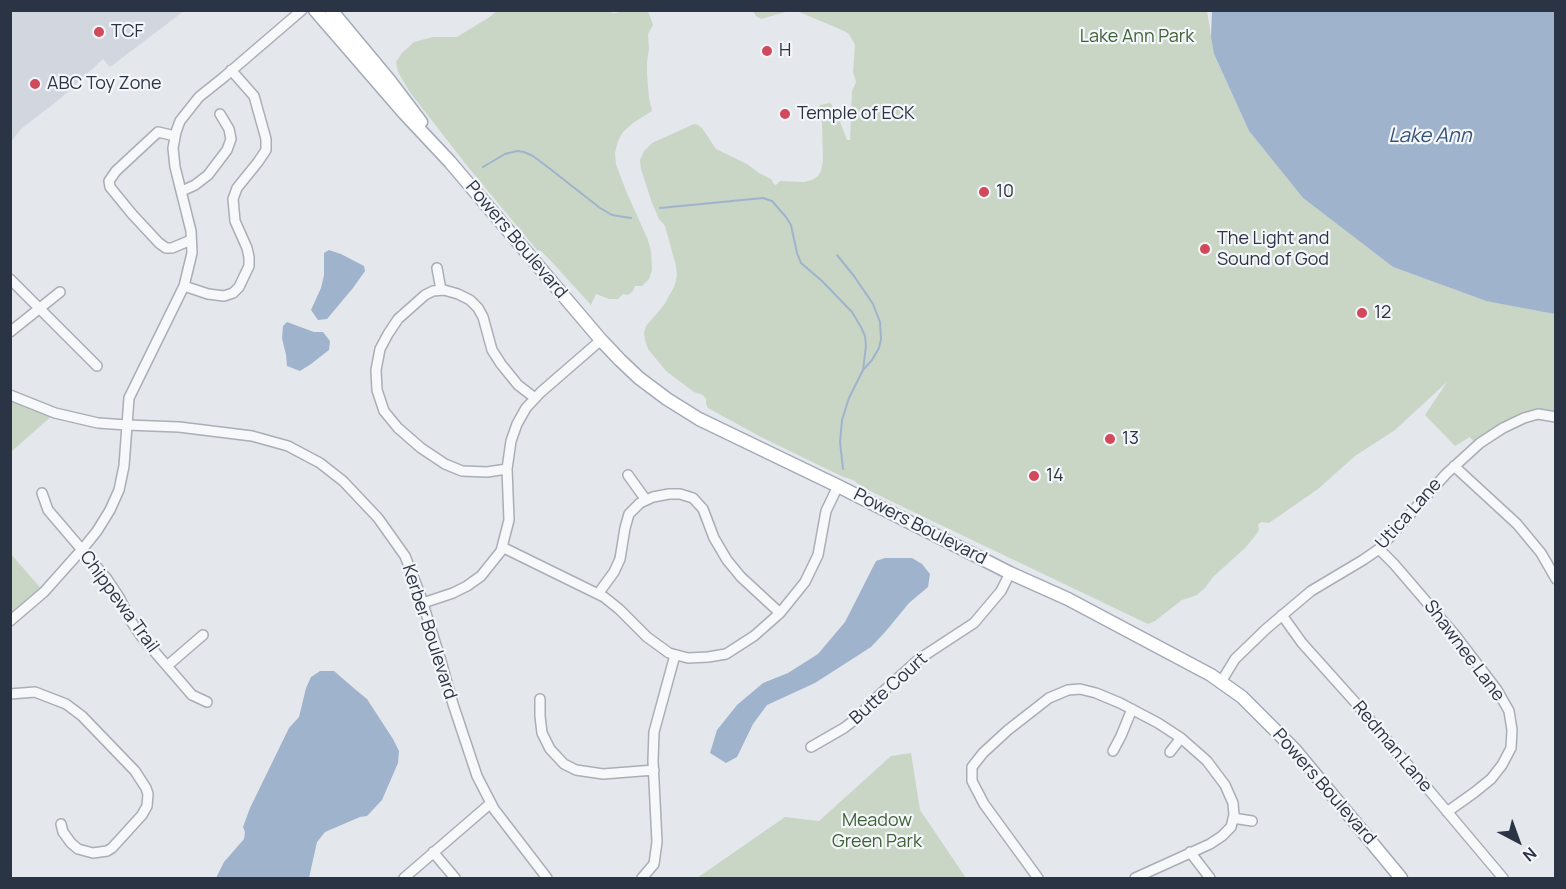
<!DOCTYPE html>
<style>
body{margin:0}
#map{position:relative;width:1566px;height:889px;overflow:hidden;background:#e4e7ec;font-family:Manrope,sans-serif}
canvas{display:block}
.frame{position:absolute;inset:0;border:12px solid #2b3445;pointer-events:none}
.north{position:absolute;left:1488px;top:811px;width:60px;height:60px;-webkit-text-stroke:4px #f4f6f9;paint-order:stroke;rotate:139deg;font-size:16px;font-weight:700;line-height:24px;text-align:center;color:#2b3445}
.north::after{content:'';display:block;margin:auto;width:21px;height:27px;background:#2b3445;clip-path:polygon(50% 0,100% 100%,50% 72%,0 100%)}
</style>
<div id="map">
<canvas width="1566" height="889"></canvas>
<div class="frame"></div>
<div class="north">N</div>
</div>
<script>
const context = document.querySelector('canvas').getContext('2d');
context.lineJoin = 'round';
function paint(path, color) {
  context.fillStyle = color;
  context.fill(path, 'evenodd');
}
function toPath(rows) {
  const path = new Path2D();
  for (const r of rows) {
    path.moveTo(r[0], r[1]);
    for (let i = 2; i < r.length; i += 2) path.lineTo(r[i], r[i + 1]);
  }
  return path;
}
function strokePath(path, color, width, dash) {
  context.strokeStyle = color;
  context.lineWidth = width;
  context.lineCap = dash ? 'butt' : 'round';
  context.setLineDash(dash || []);
  context.stroke(path);
}
function write(font, color, halo, rows, align = 'center') {
  context.font = font + ' Manrope,sans-serif';
  context.lineWidth = 4.5;
  context.setLineDash([]);
  context.textBaseline = 'middle';
  context.strokeStyle = halo;
  context.fillStyle = color;
  for (const [text, x, y, turn = 0] of rows) {
    context.save();
    context.translate(x, y);
    context.rotate((+turn || 0) * Math.PI / 180);
    context.textAlign = isNaN(turn) ? turn : align;
    if (halo) context.strokeText(text, 0, 0);
    context.fillText(text, 0, 0);
    context.restore();
  }
}
paint(toPath([
 [11,10,184,10,184,11,110,67,103,59,61,98,21,129,11,142]
]), '#d2d6de');
paint(toPath([
 [610,11,612,13,616,13,622,11,648,11,653,25,648,34,649,49,647,62,647,74,649,98,652,111,633,123,623,132,618,141,615,153,616,164,626,191,648,240,651,251,652,270,649,279,642,286,635,286,633,291,628,295,623,294,618,299,609,299,596,294,591,305,551,261,541,251,537,250,468,167,409,91,398,72,396,62,402,53,414,42,433,37,457,37,488,18,497,11],
 [753,11,1207,11,1214,54,1249,131,1303,198,1393,267,1486,301,1555,304,1555,417,1553,419,1514,422,1475,443,1470,437,1455,446,1425,415,1447,382,1395,430,1355,456,1318,489,1269,523,1262,522,1258,524,1259,530,1255,536,1245,548,1213,577,1205,588,1197,595,1182,600,1155,621,1148,624,901,506,864,488,853,480,841,476,761,437,708,408,706,404,706,399,703,395,694,392,666,371,648,349,645,340,644,333,646,326,664,305,674,287,677,276,676,266,665,226,659,219,652,203,641,169,640,160,644,151,652,143,694,124,698,125,702,128,716,149,747,164,759,173,771,179,774,184,776,185,780,181,804,182,812,180,818,176,821,171,823,161,822,123,817,109,820,105,830,103,836,111,847,140,850,140,852,91,856,82,853,72,855,45,849,34,844,31,797,11,789,11,761,19,756,16],
 [11,395,55,413,11,452],
 [10,553,44,592,10,621],
 [911,753,920,810,966,878,697,878,785,817,819,821,891,756]
]), '#c9d6c5');
paint(toPath([
 [1212,11,1555,11,1555,314,1486,301,1393,267,1303,198,1249,131,1214,54,1211,37],
 [329,250,341,254,364,266,365,271,353,288,327,319,318,320,311,310,321,288,324,275,324,253],
 [287,322,314,332,323,332,330,341,329,350,311,364,300,371,287,366,286,355,282,338,283,326],
 [885,558,912,558,922,564,930,574,928,587,909,603,886,631,871,647,815,683,767,705,753,724,737,757,726,763,710,753,717,730,737,705,763,683,788,673,818,654,845,622,876,561],
 [320,671,334,671,356,690,367,699,393,739,399,751,398,763,382,800,367,816,360,817,325,832,317,842,309,878,216,878,224,862,244,839,245,832,243,827,250,808,289,728,299,717,306,688,311,677]
]), '#9fb4cc');
strokePath(toPath([
 [483,167,505,154,517,151,524,152,533,156,549,168,600,208,612,215,631,218],
 [660,208,763,198,772,201,786,217,791,225,797,253,801,263,822,281,852,312,861,327,865,336,866,346,863,370,849,398,842,420,840,442,843,469],
 [837,255,854,276,873,304,880,322,881,339,879,348,872,360,863,370]
]), '#9fb4cc', 2);
const minor = toPath([
 [175,136,158,132,116,171,109,181,110,187,132,214,159,243,166,248,172,248,191,240],
 [182,191,195,185,208,175,227,150,231,139,229,129,220,114],
 [437,268,441,290],
 [10,279,97,366],
 [184,286,208,294,224,296,233,293,239,287,249,266,249,257,247,248,235,221,233,199,237,188,258,162,266,150,266,139,254,96,231,70],
 [10,332,60,292],
 [10,395,55,413,98,423,127,425,179,427,252,436,288,446,320,463,343,481,378,518,405,556,420,594,441,661,453,704,477,776,494,809,547,878],
 [1454,466,1517,524,1541,553,1556,579],
 [507,469,487,472,462,471,445,464,421,448,398,428,384,411,377,390,376,370,380,349,388,334,398,319,425,295,433,291,444,290,458,294,470,300,478,308,483,317,492,350,501,364,518,385,535,398],
 [628,475,646,500],
 [42,493,48,510,107,579,119,597,131,621,141,636,192,695,207,702],
 [502,547,604,597,619,609,647,637,669,653,688,658,708,657,726,654,754,636,780,613,805,582,818,555,826,511,838,486],
 [1379,549,1394,564,1455,635,1497,690,1509,711,1512,730,1511,748,1502,765,1491,779,1475,792,1447,812],
 [598,594,614,572,620,559,625,528,629,514,640,503,653,497,669,494,680,494,693,498,703,509,714,538,727,560,741,577,780,613],
 [423,603,453,593,467,586,481,576,501,551,509,520,507,469,511,441,517,424,526,408,541,392,601,340],
 [1282,615,1302,643,1354,701,1503,878],
 [10,621,44,592,85,546,97,531,110,510,119,490,124,466,129,398,184,286,192,253,191,231,175,167,173,148,176,132,180,121,199,97,224,77,302,10],
 [167,666,203,635],
 [1221,682,1235,659,1266,629,1311,591,1363,560,1379,549,1446,474,1480,443,1503,428,1524,418,1538,414,1556,417],
 [10,694,35,692,66,704,82,716,135,771,146,788,148,794,147,806,142,815,112,848,107,851,93,853,78,849,71,843,63,832,61,824],
 [540,699,540,716,542,733,550,749,564,764,576,770,603,774,654,770],
 [811,747,844,728,857,718,875,699,919,659,974,623,1001,591,1010,573],
 [1113,751,1121,736,1132,709],
 [1170,752,1181,738],
 [1233,818,1252,821],
 [433,852,455,878],
 [1190,852,1210,878],
 [404,878,491,803],
 [642,878,654,864,657,842,653,761,654,732,675,655],
 [1038,878,984,804,972,781,972,767,983,753,1008,730,1049,698,1068,690,1080,689,1096,693,1120,703,1158,723,1181,738,1207,761,1225,785,1233,803,1234,815,1231,827,1222,836,1210,844,1135,878]
]);
const major = toPath([
 [315,10,405,114,450,162,601,340,620,360,639,378,667,399,699,419,838,486,1010,573,1068,599,1211,675,1242,697,1295,750,1401,878],
 [331,10,390,81,421,122]
]);
strokePath(minor, '#a9aeb7', 12);
strokePath(major, '#a3abb8', 15);
strokePath(minor, '#f7f8fa', 9);
strokePath(major, '#fff', 12);
for (const [x, y, r, color] of [
 [99,32,6,"#d1495b"],
 [767,51,6,"#d1495b"],
 [35,84,6,"#d1495b"],
 [785,114,6,"#d1495b"],
 [984,192,6,"#d1495b"],
 [1205,249,6,"#d1495b"],
 [1362,313,6,"#d1495b"],
 [1110,439,6,"#d1495b"],
 [1034,476,6,"#d1495b"]
]) {
  const dot = new Path2D();
  dot.arc(x, y, r, 0, 2 * Math.PI);
  context.fillStyle = color;
  context.fill(dot);
  strokePath(dot, '#f4f6f9', 2);
}
write('18px', '#2b3445', '#f4f6f9', [
 ["TCF",111,32],
 ["H",779,51],
 ["ABC Toy Zone",47,84],
 ["Temple of ECK",797,114],
 ["10",996,192],
 ["The Light and",1217,239],
 ["Sound of God",1217,260],
 ["12",1374,313],
 ["13",1122,439],
 ["14",1046,476]
], 'left');
write('18px', '#3f6138', '#f4f6f9', [
 ["Lake Ann Park",1137,37],
 ["Meadow",877,821],
 ["Green Park",877,842]
]);
write('18px', '#2b3445', '#f4f6f9', [
 ["Powers Boulevard",516,240,50],
 ["Utica Lane",1409,514,-48],
 ["Powers Boulevard",920,527,27],
 ["Chippewa Trail",119,602,54],
 ["Kerber Boulevard",429,632,72],
 ["Shawnee Lane",1464,651,53],
 ["Butte Court",889,689,-42],
 ["Redman Lane",1392,747,50],
 ["Powers Boulevard",1324,787,49]
]);
write('italic 20px', '#34527a', '#f4f6f9', [
 ["Lake Ann",1430,136]
]);
</script>
